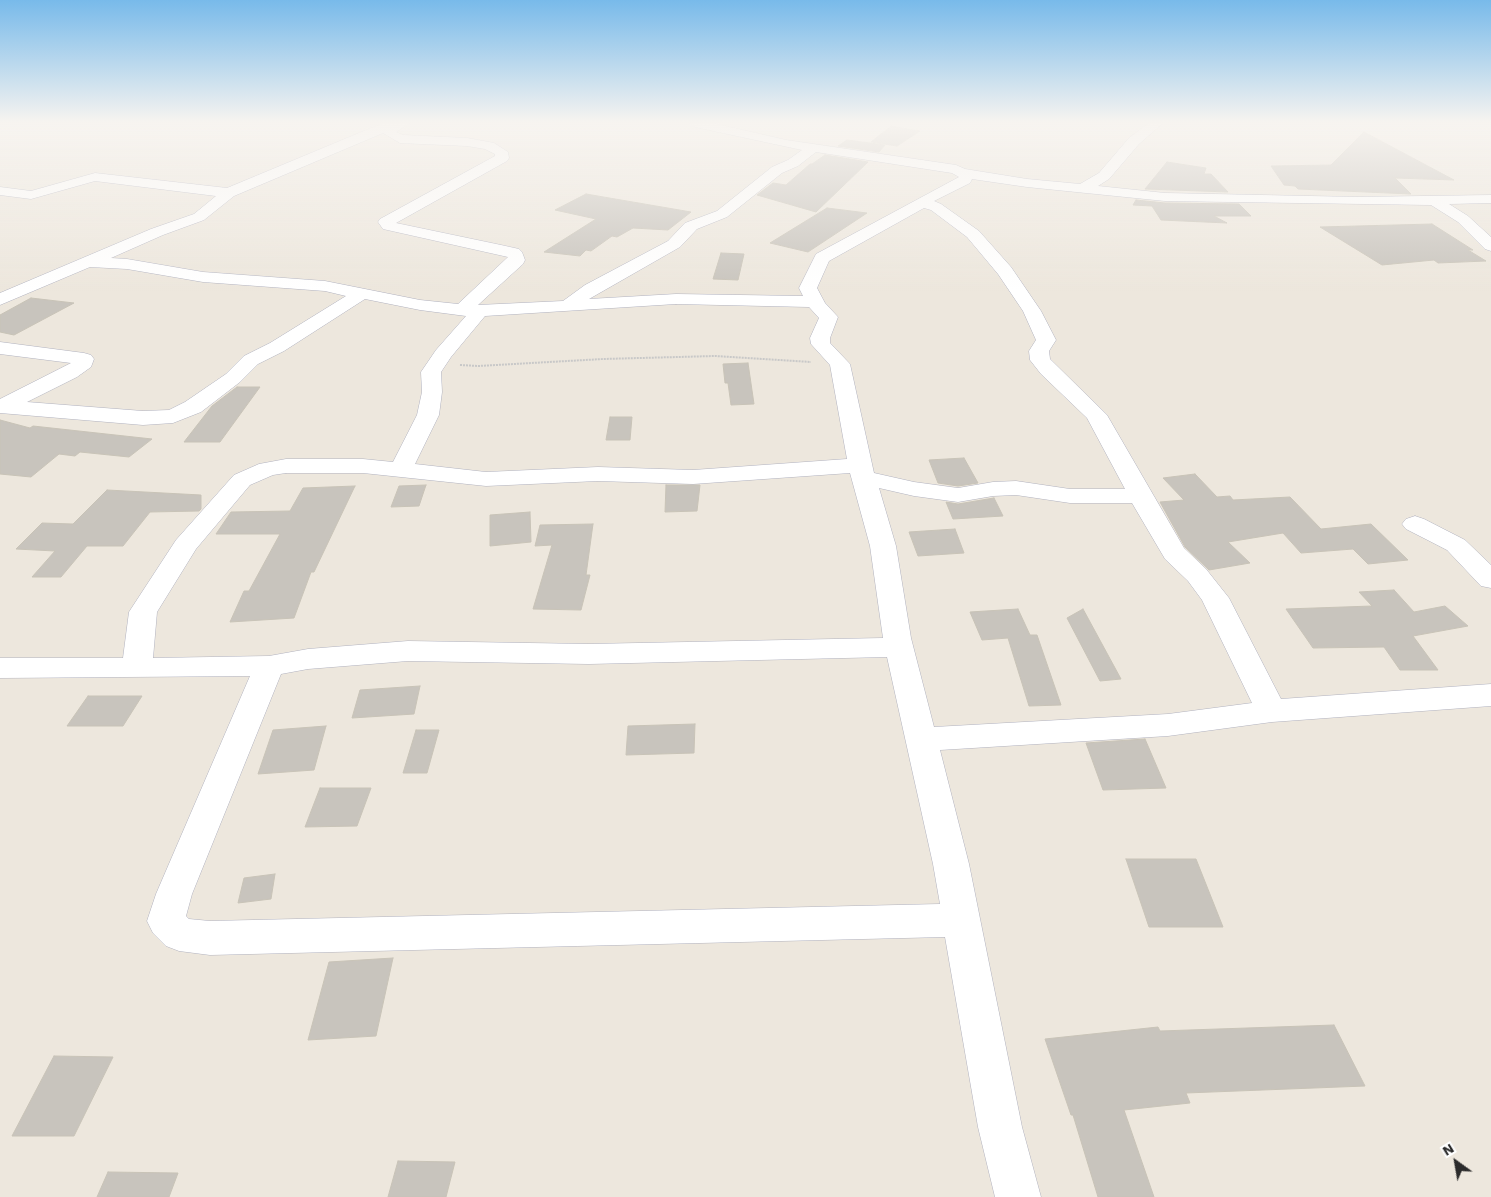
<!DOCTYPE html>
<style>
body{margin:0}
#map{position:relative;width:1491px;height:1197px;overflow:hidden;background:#ede7dd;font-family:"Work Sans",sans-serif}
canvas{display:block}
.north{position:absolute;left:1431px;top:1137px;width:50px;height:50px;-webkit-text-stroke:4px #fff;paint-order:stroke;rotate:328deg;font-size:14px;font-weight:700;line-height:20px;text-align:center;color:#2b2b2b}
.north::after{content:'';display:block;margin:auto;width:18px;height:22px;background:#2b2b2b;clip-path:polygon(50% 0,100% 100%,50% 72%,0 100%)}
</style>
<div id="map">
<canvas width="1491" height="1197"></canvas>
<div class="north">N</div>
</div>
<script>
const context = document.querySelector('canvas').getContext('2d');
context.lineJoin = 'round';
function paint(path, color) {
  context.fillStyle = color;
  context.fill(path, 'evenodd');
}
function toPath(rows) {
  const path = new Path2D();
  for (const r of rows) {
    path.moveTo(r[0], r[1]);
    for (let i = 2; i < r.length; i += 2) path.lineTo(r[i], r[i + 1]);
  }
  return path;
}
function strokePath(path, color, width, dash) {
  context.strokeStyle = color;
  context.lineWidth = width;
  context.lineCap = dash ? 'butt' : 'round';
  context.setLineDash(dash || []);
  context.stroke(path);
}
const building = toPath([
 [891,126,920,131,897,146,871,142,891,126],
 [1364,132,1454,180,1395,178,1411,194,1298,189,1295,186,1284,185,1271,166,1331,165,1364,132],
 [847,140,885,145,879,152,838,146,847,140],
 [825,155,868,162,816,212,757,195,773,183,786,185,810,164,812,164,825,155],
 [1167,162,1206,168,1204,174,1211,174,1228,192,1145,189,1167,162],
 [586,194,691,212,668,230,633,228,617,237,612,236,591,251,586,250,580,256,544,252,596,219,555,210,586,194],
 [1136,200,1165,203,1239,204,1251,216,1214,216,1227,223,1161,220,1152,206,1133,205,1136,200],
 [827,208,867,213,808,252,770,243,827,208],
 [1432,224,1473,250,1468,250,1486,261,1438,263,1434,260,1382,265,1320,227,1432,224],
 [721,253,744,254,738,280,713,279,721,253],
 [31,298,74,303,14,335,0,332,0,315,31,298],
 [748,363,754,404,731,405,728,383,725,383,723,364,748,363],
 [237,387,260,387,220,442,184,442,212,406,237,387],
 [610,417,632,417,630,440,606,440,610,417],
 [0,420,30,428,33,426,152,439,129,457,80,452,75,456,59,454,31,477,0,474,0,420],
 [964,458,978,483,958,486,938,483,929,460,964,458],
 [1195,474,1217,497,1230,496,1233,500,1290,497,1321,529,1371,524,1408,560,1368,564,1353,549,1301,553,1283,533,1228,542,1250,563,1209,570,1185,547,1160,502,1184,500,1163,478,1195,474],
 [426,485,419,506,391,507,399,486,426,485],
 [666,485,700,485,697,511,665,512,666,485],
 [355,486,314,572,311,572,294,618,230,622,244,591,249,591,280,534,216,534,231,512,290,511,303,488,355,486],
 [107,490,201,495,201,509,199,511,150,512,123,546,87,546,61,577,32,577,55,551,16,549,42,523,73,524,107,490],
 [994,498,1003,516,953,519,946,502,958,504,994,498],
 [530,512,531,542,490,546,490,515,530,512],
 [593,524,586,575,590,575,581,610,533,609,552,545,535,546,540,525,593,524],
 [955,529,964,553,918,556,909,532,955,529],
 [1394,590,1414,612,1445,606,1468,626,1413,636,1438,670,1400,670,1384,647,1313,648,1286,609,1372,606,1359,592,1394,590],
 [1018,609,1030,635,1037,635,1061,705,1029,706,1008,638,982,640,970,612,1018,609],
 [1083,609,1121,679,1100,681,1067,618,1083,609],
 [420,686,414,714,352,718,360,690,420,686],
 [88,696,142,696,123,726,67,726,88,696],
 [695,724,694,753,626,755,628,726,695,724],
 [326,726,314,770,258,774,273,730,326,726],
 [416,730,439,730,427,773,403,773,416,730],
 [1145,739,1166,788,1103,790,1086,743,1145,739],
 [320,788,371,788,357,826,305,827,320,788],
 [1126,859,1196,859,1223,927,1149,927,1126,859],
 [275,874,271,899,238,903,244,878,275,874],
 [393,958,376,1036,308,1040,329,962,393,958],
 [1334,1025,1365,1086,1186,1093,1190,1103,1124,1110,1154,1197,1098,1197,1073,1115,1071,1115,1045,1039,1158,1027,1160,1031,1334,1025],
 [54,1056,113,1057,74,1136,12,1136,54,1056],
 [398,1161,455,1162,446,1197,388,1197,398,1161],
 [108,1172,178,1173,169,1197,97,1197,108,1172]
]);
paint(building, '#c8c4bd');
strokePath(building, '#c8c3b7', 1);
const minor = toPath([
 [383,123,410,123,396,132,403,135,467,138,494,143,508,152,509,158,507,161,396,223,501,245,519,249,522,252,525,260,523,264,478,305,563,301,585,285,668,241,685,223,717,211,772,167,788,160,802,150,695,127,689,123,713,123,786,140,956,165,965,169,1027,179,1080,184,1099,173,1129,138,1149,123,1163,123,1139,144,1109,179,1098,186,1165,193,1357,197,1491,195,1491,203,1449,204,1468,216,1491,237,1491,251,1485,249,1458,222,1431,205,1165,201,1027,187,972,179,970,183,934,201,941,204,979,231,1011,267,1041,311,1056,340,1049,351,1050,359,1107,415,1184,548,1206,569,1229,598,1281,699,1491,684,1491,706,1272,722,1168,736,940,750,969,864,1022,1127,1041,1197,995,1197,978,1127,945,937,210,955,179,951,166,946,153,933,147,921,156,894,250,676,0,678,0,658,123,658,129,612,176,540,234,475,259,464,286,459,363,459,393,462,417,415,422,392,421,372,436,350,466,316,420,310,365,299,284,351,258,364,240,382,201,412,173,423,143,425,0,413,0,399,71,363,0,354,0,342,84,353,91,355,94,359,91,367,77,377,27,402,143,411,169,410,185,402,226,374,244,356,270,343,346,296,325,291,203,282,127,269,90,267,0,305,0,293,151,229,194,214,216,196,95,181,31,199,0,195,0,187,31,191,95,173,227,188,383,123],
 [383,133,400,143,467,146,485,149,495,154,495,156,380,219,378,222,383,229,508,257,458,304,420,300,325,281,203,272,127,259,111,258,163,235,204,220,234,196,383,133],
 [816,152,952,173,959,177,816,254,799,288,803,296,676,294,589,299,680,247,697,229,727,217,782,173,798,166,816,152],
 [924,208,931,210,967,237,998,274,1023,311,1036,340,1029,351,1030,360,1041,374,1087,418,1125,489,1070,489,1016,481,993,482,958,488,914,482,874,473,850,364,830,343,830,338,838,317,825,303,817,288,829,261,924,208],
 [676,304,809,307,819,318,810,338,811,344,830,365,847,459,693,470,598,467,486,472,415,464,439,415,442,392,441,372,451,357,485,316,676,304],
 [286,473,363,473,486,486,598,481,693,484,850,473,870,546,883,638,589,644,408,641,308,649,269,656,153,658,157,612,196,549,250,485,273,475,286,473],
 [879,488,914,496,958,502,993,496,1016,495,1070,503,1132,503,1165,559,1188,581,1202,600,1252,703,1168,714,934,727,911,638,896,546,879,488],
 [887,657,933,864,940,904,210,921,189,919,186,916,192,894,281,674,308,669,408,661,589,664,887,657],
 [1415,516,1424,519,1465,540,1491,565,1491,588,1481,586,1447,550,1406,529,1402,524,1406,519,1415,516]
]);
strokePath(minor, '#b1b2bf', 1);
strokePath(toPath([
 [460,365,478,366,603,359,715,356,811,362]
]), '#c8c8c8', 2, [2, 1]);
paint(minor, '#fff');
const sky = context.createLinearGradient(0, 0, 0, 291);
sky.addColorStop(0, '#78baea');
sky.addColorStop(0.42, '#f7f4f0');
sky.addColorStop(1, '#f7f4f000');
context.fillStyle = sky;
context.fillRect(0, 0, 1491, 291);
</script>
